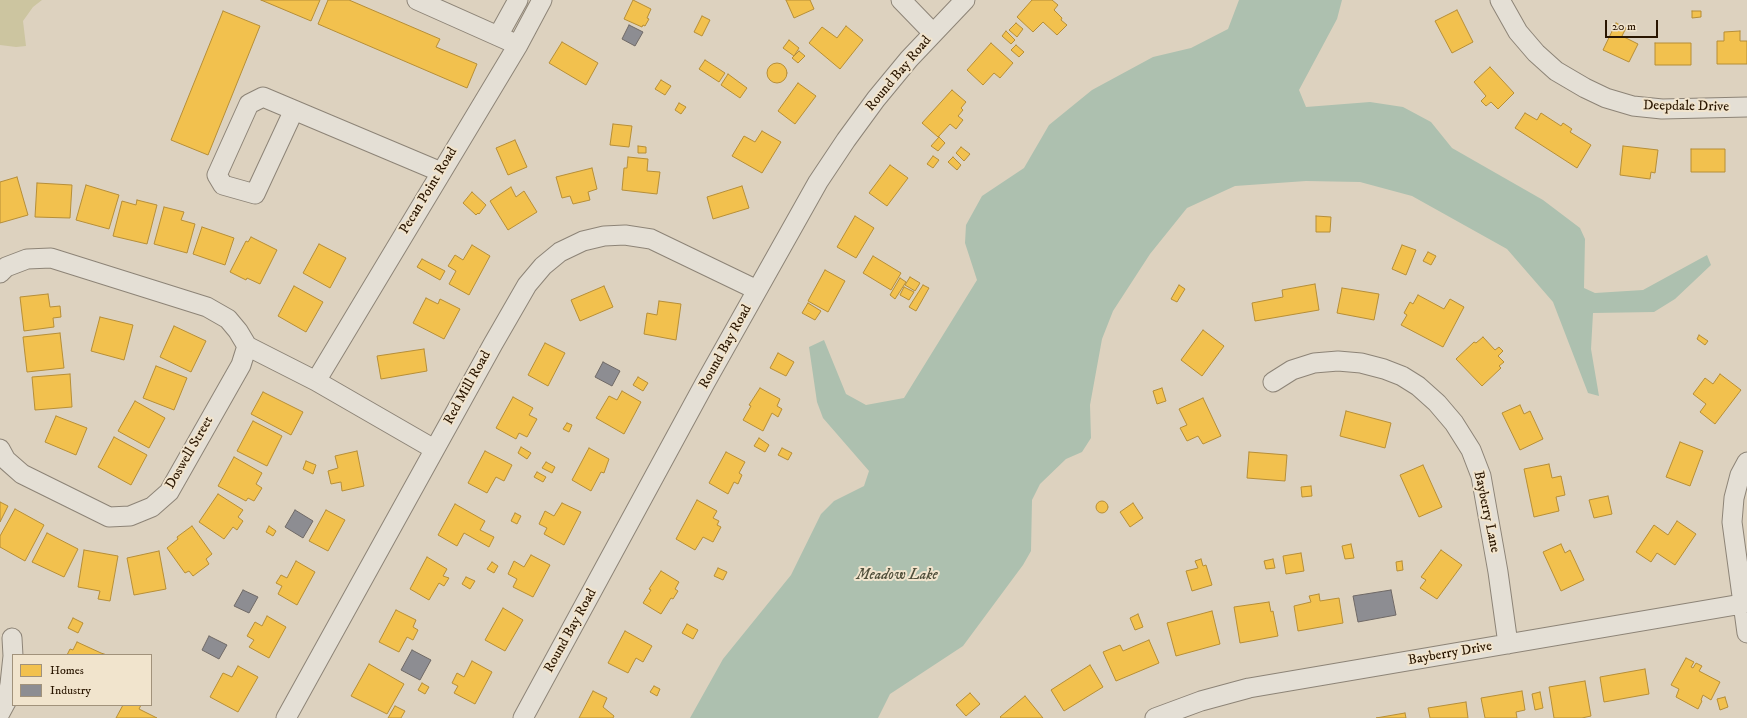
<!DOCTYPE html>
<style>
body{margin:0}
#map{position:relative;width:1747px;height:718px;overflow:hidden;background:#ddd2bf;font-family:"IM FELL DW Pica",serif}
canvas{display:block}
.legend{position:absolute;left:12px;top:654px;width:140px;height:52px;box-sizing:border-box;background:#f1e4cd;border:1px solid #a1927b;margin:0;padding:5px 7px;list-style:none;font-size:12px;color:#2a1601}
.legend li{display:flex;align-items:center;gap:8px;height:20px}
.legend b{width:20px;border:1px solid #a1927b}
.scale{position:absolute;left:1605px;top:20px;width:53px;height:18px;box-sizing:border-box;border:2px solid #2a1601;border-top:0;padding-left:5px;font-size:12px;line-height:14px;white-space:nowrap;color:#2a1601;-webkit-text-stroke:3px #f1e4cd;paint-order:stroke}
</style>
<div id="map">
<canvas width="1747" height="718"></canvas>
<ul class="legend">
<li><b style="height:11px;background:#f2c14e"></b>Homes</li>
<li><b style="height:11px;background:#8d8d92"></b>Industry</li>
</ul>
<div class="scale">20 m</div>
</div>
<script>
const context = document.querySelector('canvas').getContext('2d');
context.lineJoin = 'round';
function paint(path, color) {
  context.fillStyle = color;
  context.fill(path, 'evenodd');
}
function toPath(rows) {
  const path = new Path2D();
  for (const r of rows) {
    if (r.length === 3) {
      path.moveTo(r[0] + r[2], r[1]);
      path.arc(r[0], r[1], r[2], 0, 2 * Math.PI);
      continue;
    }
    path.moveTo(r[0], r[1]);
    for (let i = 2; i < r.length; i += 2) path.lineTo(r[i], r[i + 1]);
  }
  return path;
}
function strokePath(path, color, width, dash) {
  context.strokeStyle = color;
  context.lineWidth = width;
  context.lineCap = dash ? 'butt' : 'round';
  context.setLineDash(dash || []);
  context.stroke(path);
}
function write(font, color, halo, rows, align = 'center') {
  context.font = font + ' "IM FELL DW Pica",serif';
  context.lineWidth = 4;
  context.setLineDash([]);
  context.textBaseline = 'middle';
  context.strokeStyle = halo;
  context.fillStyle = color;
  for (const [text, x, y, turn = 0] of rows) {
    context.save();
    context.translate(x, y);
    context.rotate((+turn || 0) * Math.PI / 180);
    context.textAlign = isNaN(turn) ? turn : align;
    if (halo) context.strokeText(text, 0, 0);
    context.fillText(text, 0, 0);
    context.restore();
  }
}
paint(toPath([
 [0,0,42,0,33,7,23,21,26,46,16,47,0,45]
]), '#ccc5a0');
paint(toPath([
 [1239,0,1342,0,1337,19,1299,90,1306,107,1370,102,1403,107,1431,122,1452,148,1543,200,1580,228,1585,239,1584,288,1595,293,1643,290,1707,255,1711,265,1675,299,1654,312,1593,313,1591,349,1599,396,1588,393,1553,302,1507,249,1412,196,1360,182,1306,181,1235,186,1187,208,1150,254,1113,311,1102,339,1090,405,1091,438,1082,452,1066,459,1040,484,1032,500,1031,551,1023,565,963,646,890,694,878,718,690,718,723,659,791,575,821,514,834,501,864,486,869,471,823,418,817,402,809,347,824,340,846,394,866,405,904,398,977,280,965,243,966,225,982,196,1024,168,1049,125,1092,90,1153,57,1191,48,1228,29]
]), '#adc0af');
const homes = toPath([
 [261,0,320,0,311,21,261,0],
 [328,0,349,0,440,39,436,47,477,64,467,88,318,24,328,0],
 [633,0,651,9,647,18,649,19,645,26,643,25,642,27,624,19,633,0],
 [786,0,810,0,814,9,794,18,786,0],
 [1032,0,1052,0,1058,5,1054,10,1062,18,1061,20,1067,25,1057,35,1043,22,1033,32,1017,17,1032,0],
 [1457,10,1473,42,1452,53,1435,21,1457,10],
 [223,11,260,26,208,155,171,140,223,11],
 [1692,11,1701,11,1701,17,1692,18,1692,11],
 [702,16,710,20,702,36,694,32,702,16],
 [1016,23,1023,29,1017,37,1009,30,1016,23],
 [1616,23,1626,28,1622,36,1638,44,1629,62,1603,50,1616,23],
 [846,26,863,40,840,69,809,43,822,27,837,38,846,26],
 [1006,31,1015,40,1011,44,1002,36,1006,31],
 [1740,31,1740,41,1747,41,1747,64,1717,64,1717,41,1724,41,1724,32,1740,31],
 [789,40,799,48,794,56,783,48,789,40],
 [562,42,598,63,586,85,549,63,562,42],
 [991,43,1013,63,1000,78,994,73,983,85,967,70,991,43],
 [1655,43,1691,43,1691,65,1655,65,1655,43],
 [1016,45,1024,52,1019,57,1011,50,1016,45],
 [799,51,805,56,798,63,792,58,799,51],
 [705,60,725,73,719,82,699,69,705,60],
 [777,73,10],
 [1490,67,1514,93,1498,109,1491,102,1486,106,1481,101,1486,96,1474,82,1490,67],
 [728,74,747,88,740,98,721,85,728,74],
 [661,80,671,86,665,95,655,89,661,80],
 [798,83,816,96,795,124,778,111,798,83],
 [952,90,966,102,961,108,963,110,958,116,963,120,956,129,950,124,938,137,922,123,952,90],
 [679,103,686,107,681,114,675,110,679,103],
 [1525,113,1537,120,1541,113,1561,126,1563,123,1572,129,1570,132,1591,145,1577,168,1515,128,1525,113],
 [613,124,632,126,629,147,610,145,613,124],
 [762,131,781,142,762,173,732,156,744,136,755,142,762,131],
 [939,137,945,143,938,151,931,146,939,137],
 [515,140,527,167,508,175,496,148,515,140],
 [638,146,646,147,646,153,638,153,638,146],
 [1623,146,1658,150,1655,173,1651,172,1650,179,1620,175,1623,146],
 [961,147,970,154,964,161,956,153,961,147],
 [1691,149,1725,149,1725,172,1691,172,1691,149],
 [933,156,939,160,933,168,927,164,933,156],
 [628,157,648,159,647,171,660,172,657,194,622,190,624,168,627,168,628,157],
 [953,157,961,165,957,170,948,162,953,157],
 [890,165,908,178,887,206,869,193,890,165],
 [592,168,597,189,588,192,590,200,573,204,570,196,562,198,556,177,592,168],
 [17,177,28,215,0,223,0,182,17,177],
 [37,183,72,185,70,218,35,217,37,183],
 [86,185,119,195,109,229,76,220,86,185],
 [742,186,749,208,713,219,707,197,742,186],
 [511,187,516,197,524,191,537,212,508,230,490,201,511,187],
 [472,192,486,205,479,214,478,213,476,215,463,203,472,192],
 [137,200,157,205,147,244,113,236,122,201,136,205,137,200],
 [164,207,184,212,181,220,195,224,187,253,154,244,164,207],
 [855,216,874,228,856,258,837,247,855,216],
 [1316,216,1331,217,1330,232,1316,232,1316,216],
 [202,227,234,238,225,265,193,254,202,227],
 [251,237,277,250,260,284,247,278,246,280,230,272,246,241,248,242,251,237],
 [319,244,346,258,330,288,303,273,319,244],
 [472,245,490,256,469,295,449,284,456,271,448,266,455,255,463,260,472,245],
 [1402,245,1416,250,1406,275,1392,269,1402,245],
 [1428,252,1436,256,1431,265,1423,261,1428,252],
 [873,256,901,273,891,290,863,273,873,256],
 [422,259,445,271,440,280,417,267,422,259],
 [825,270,845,281,828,312,808,301,825,270],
 [910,277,920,283,915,291,905,285,910,277],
 [900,278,906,282,895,299,890,295,900,278],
 [1315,284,1319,310,1255,321,1252,303,1283,297,1282,290,1315,284],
 [923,285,929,288,916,311,909,307,923,285],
 [1179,285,1185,289,1177,302,1171,299,1179,285],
 [294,286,323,302,306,332,278,316,294,286],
 [604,286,613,307,580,321,571,300,604,286],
 [904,287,914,292,909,300,900,295,904,287],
 [1342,288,1379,294,1374,320,1337,313,1342,288],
 [48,294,50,307,60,306,61,317,53,318,54,327,24,331,20,297,48,294],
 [1418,295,1444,309,1450,299,1464,307,1443,347,1401,325,1407,315,1404,313,1410,302,1413,304,1418,295],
 [426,298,438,304,440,299,460,309,444,339,413,323,426,298],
 [659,301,681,304,676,340,644,334,647,313,657,315,659,301],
 [808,303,821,311,815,320,802,313,808,303],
 [100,317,133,325,124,360,91,351,100,317],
 [174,326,206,341,191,372,160,357,174,326],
 [1203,330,1224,346,1202,376,1181,360,1203,330],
 [60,333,64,368,27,372,23,337,60,333],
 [1699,335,1708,341,1705,345,1697,339,1699,335],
 [1483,337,1495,350,1499,347,1503,351,1498,356,1504,362,1499,366,1501,368,1482,386,1456,359,1474,342,1476,343,1483,337],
 [545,343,565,353,548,386,528,375,545,343],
 [424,349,427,371,381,379,377,356,424,349],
 [778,353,794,362,786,376,770,368,778,353],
 [156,366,187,378,174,410,143,398,156,366],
 [70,374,72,407,35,410,32,377,70,374],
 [1720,374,1741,390,1715,424,1700,412,1706,404,1693,394,1705,378,1713,384,1720,374],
 [638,377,648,383,643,391,633,385,638,377],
 [760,388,780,399,777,406,782,409,778,417,772,413,763,431,743,420,751,406,749,405,760,388],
 [1162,388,1166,401,1157,404,1153,391,1162,388],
 [622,391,641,402,624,434,596,418,609,396,617,400,622,391],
 [263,392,303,412,291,435,251,414,263,392],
 [513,397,533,408,529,415,537,419,527,437,519,433,516,439,496,428,513,397],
 [1203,398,1221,436,1203,444,1198,436,1187,441,1180,428,1187,425,1179,409,1203,398],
 [135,401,165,418,149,448,118,431,135,401],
 [1520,405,1524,414,1530,411,1543,439,1520,450,1502,413,1520,405],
 [1346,411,1391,423,1385,448,1340,436,1346,411],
 [56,416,87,428,76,455,45,442,56,416],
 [253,421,282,436,267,466,237,451,253,421],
 [567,423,572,425,569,432,563,429,567,423],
 [114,437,147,455,131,485,98,467,114,437],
 [759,438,769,445,765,452,754,446,759,438],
 [1680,442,1703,451,1690,486,1666,477,1680,442],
 [521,447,531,453,527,459,518,453,521,447],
 [589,448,609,459,604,473,601,472,591,491,572,480,589,448],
 [782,448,792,453,788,460,778,455,782,448],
 [357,451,364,486,342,491,341,482,331,484,328,471,338,468,335,456,357,451],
 [485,451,512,465,504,481,496,477,487,493,468,483,485,451],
 [726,452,745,462,739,473,742,475,738,484,734,482,728,494,709,483,726,452],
 [1249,452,1287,455,1285,481,1247,478,1249,452],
 [234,457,262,473,256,484,262,488,254,501,248,498,246,501,218,486,234,457],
 [306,461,316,465,313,474,303,469,306,461],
 [546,462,555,467,552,473,542,468,546,462],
 [1549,464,1552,478,1561,476,1565,495,1556,497,1559,511,1534,517,1524,469,1549,464],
 [1423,465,1442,507,1419,517,1400,475,1423,465],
 [537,472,546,477,543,482,534,477,537,472],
 [1311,486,1312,496,1302,497,1301,487,1311,486],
 [218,494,243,510,238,517,243,521,237,530,233,527,224,539,199,522,218,494],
 [1608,496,1612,514,1594,518,1589,500,1608,496],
 [697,500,717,511,713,518,719,521,717,525,721,527,713,542,703,537,695,550,676,539,697,500],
 [1102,507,6],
 [0,502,8,506,0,522,0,502],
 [562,503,581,512,564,545,544,534,547,528,539,524,545,511,554,516,562,503],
 [1133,503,1143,518,1130,527,1120,512,1133,503],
 [455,504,485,521,480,530,494,537,489,547,464,533,457,546,438,535,455,504],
 [15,509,44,525,25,561,0,547,0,536,15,509],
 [326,510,345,520,328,551,309,541,326,510],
 [515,513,521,516,517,524,511,521,515,513],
 [1677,521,1696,534,1675,565,1657,553,1651,562,1636,552,1654,525,1668,535,1677,521],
 [192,526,212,554,206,559,209,564,193,576,189,571,185,573,167,548,178,539,177,537,192,526],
 [269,526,276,531,273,536,266,532,269,526],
 [47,533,78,549,64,577,32,562,47,533],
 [1351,544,1354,558,1345,559,1342,546,1351,544],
 [1561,544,1565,553,1570,550,1584,580,1561,591,1543,552,1561,544],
 [84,550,118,556,110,601,98,599,100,591,78,587,84,550],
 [1441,550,1462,565,1437,599,1420,588,1426,580,1421,577,1441,550],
 [159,551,166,589,134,595,127,558,159,551],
 [1301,553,1304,571,1286,574,1283,556,1301,553],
 [531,555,550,565,533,597,513,587,517,579,508,574,514,561,524,567,531,555],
 [427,557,447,569,443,576,449,578,444,586,439,583,429,600,410,589,427,557],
 [1201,559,1203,566,1206,565,1212,585,1192,591,1186,571,1198,568,1195,561,1201,559],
 [1273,559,1275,568,1266,569,1264,561,1273,559],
 [296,561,315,572,297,605,278,594,282,586,276,583,281,575,287,578,296,561],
 [1402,561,1403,570,1397,571,1396,562,1402,561],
 [492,562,498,566,494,573,487,569,492,562],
 [718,568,727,572,723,580,714,576,718,568],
 [661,571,679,582,675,589,678,591,673,599,671,598,661,614,643,603,651,590,649,589,661,571],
 [466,577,475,581,470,589,462,584,466,577],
 [1319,594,1320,601,1339,598,1343,623,1298,631,1294,606,1311,602,1309,596,1319,594],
 [1269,602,1271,612,1273,611,1278,636,1240,643,1234,607,1269,602],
 [503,608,523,620,505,651,485,640,503,608],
 [396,610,416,620,413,627,418,630,413,640,407,637,399,652,379,642,396,610],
 [1212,611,1220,644,1176,656,1167,623,1212,611],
 [1138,614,1143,627,1135,630,1130,618,1138,614],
 [267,616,286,627,269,658,249,647,254,640,247,636,255,622,262,626,267,616],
 [73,618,83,623,78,633,68,628,73,618],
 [687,624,698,630,693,639,682,633,687,624],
 [625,631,652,646,643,662,636,658,628,673,608,663,625,631],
 [1149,640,1159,663,1116,681,1103,652,1120,645,1123,651,1149,640],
 [77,642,101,653,107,655,67,655,70,649,73,650,77,642],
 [1686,658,1694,662,1691,667,1693,668,1696,663,1702,666,1699,671,1720,682,1711,700,1703,695,1701,700,1702,701,1698,709,1676,697,1679,689,1671,685,1686,658],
 [472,661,492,672,475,704,454,693,458,686,452,683,457,673,464,677,472,661],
 [369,664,404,684,387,714,351,696,369,664],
 [1090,665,1103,687,1064,711,1051,690,1090,665],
 [238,666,258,677,238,712,210,697,223,673,232,677,238,666],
 [1645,669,1649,694,1604,702,1600,677,1645,669],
 [1585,681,1591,716,1582,718,1554,718,1549,687,1585,681],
 [422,683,429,687,425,694,418,690,422,683],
 [654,686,660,689,657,696,650,692,654,686],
 [593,691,607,698,603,707,614,716,613,718,579,718,593,691],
 [1522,691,1525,710,1516,712,1517,718,1485,718,1481,698,1522,691],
 [1540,692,1543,708,1535,710,1532,694,1540,692],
 [970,693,980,704,966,716,956,705,970,693],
 [1025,696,1043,718,1001,718,1000,717,1025,696],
 [1725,697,1728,707,1720,710,1717,699,1725,697],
 [1466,702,1468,718,1430,718,1428,708,1466,702],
 [123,705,141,705,139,709,157,718,116,718,123,705],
 [395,706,405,711,401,718,388,718,395,706],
 [1405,713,1406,718,1376,718,1405,713]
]);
paint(homes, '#f2c14e');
strokePath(homes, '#b68e37', 1);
const industry = toPath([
 [629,25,643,32,635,46,622,39,629,25],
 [603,362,620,371,612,386,595,377,603,362],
 [295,510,313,521,303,538,285,527,295,510],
 [243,590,258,597,249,613,234,606,243,590],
 [1391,590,1396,615,1358,622,1353,596,1391,590],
 [209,636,227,645,219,659,202,650,209,636],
 [412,650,431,660,420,680,401,670,412,650]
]);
paint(industry, '#8d8d92');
strokePath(industry, '#6f6966', 1);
const minor = toPath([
 [417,0,518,45],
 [901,0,933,33],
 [1500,0,1518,32,1536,53,1556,71,1585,88,1606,98,1633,106,1662,109,1747,107],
 [498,36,518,0],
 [294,110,255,194,223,185,217,175,249,104,263,97,441,172],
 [0,273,6,267,27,259,51,258,207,307,228,319,238,331,247,346,316,381,434,449],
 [316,381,518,45,542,0],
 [1273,382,1292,370,1314,363,1338,361,1361,363,1384,369,1402,376,1418,386,1437,403,1454,423,1471,450,1481,476,1498,572,1508,644],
 [0,449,6,460,22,474,109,517,130,516,152,507,169,492,241,365,247,346],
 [1747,462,1740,475,1734,498,1732,522,1747,633],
 [0,713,7,700,10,684,13,656,12,638],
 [286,718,493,344,527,285,543,266,560,252,583,241,604,236,625,235,651,239,757,290],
 [523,718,705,383,818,182,846,140,876,99,909,59,965,0],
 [1155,718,1201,701,1249,688,1747,603]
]);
strokePath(minor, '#8d8477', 21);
strokePath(minor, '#e4dfd5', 19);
write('14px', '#2a1601', '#f1e4cd', [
 ["Round Bay Road",899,74,-50],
 ["Deepdale Drive",1686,107,1],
 ["Pecan Point Road",429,191,-59],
 ["Round Bay Road",726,347,-61],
 ["Red Mill Road",468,388,-61],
 ["Doswell Street",190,453,-60],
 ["Bayberry Lane",1486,512,78],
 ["Round Bay Road",571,631,-61],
 ["Bayberry Drive",1450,654,-10]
]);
write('italic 15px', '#504f3b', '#f1e4cd', [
 ["Meadow Lake",897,576]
]);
</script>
